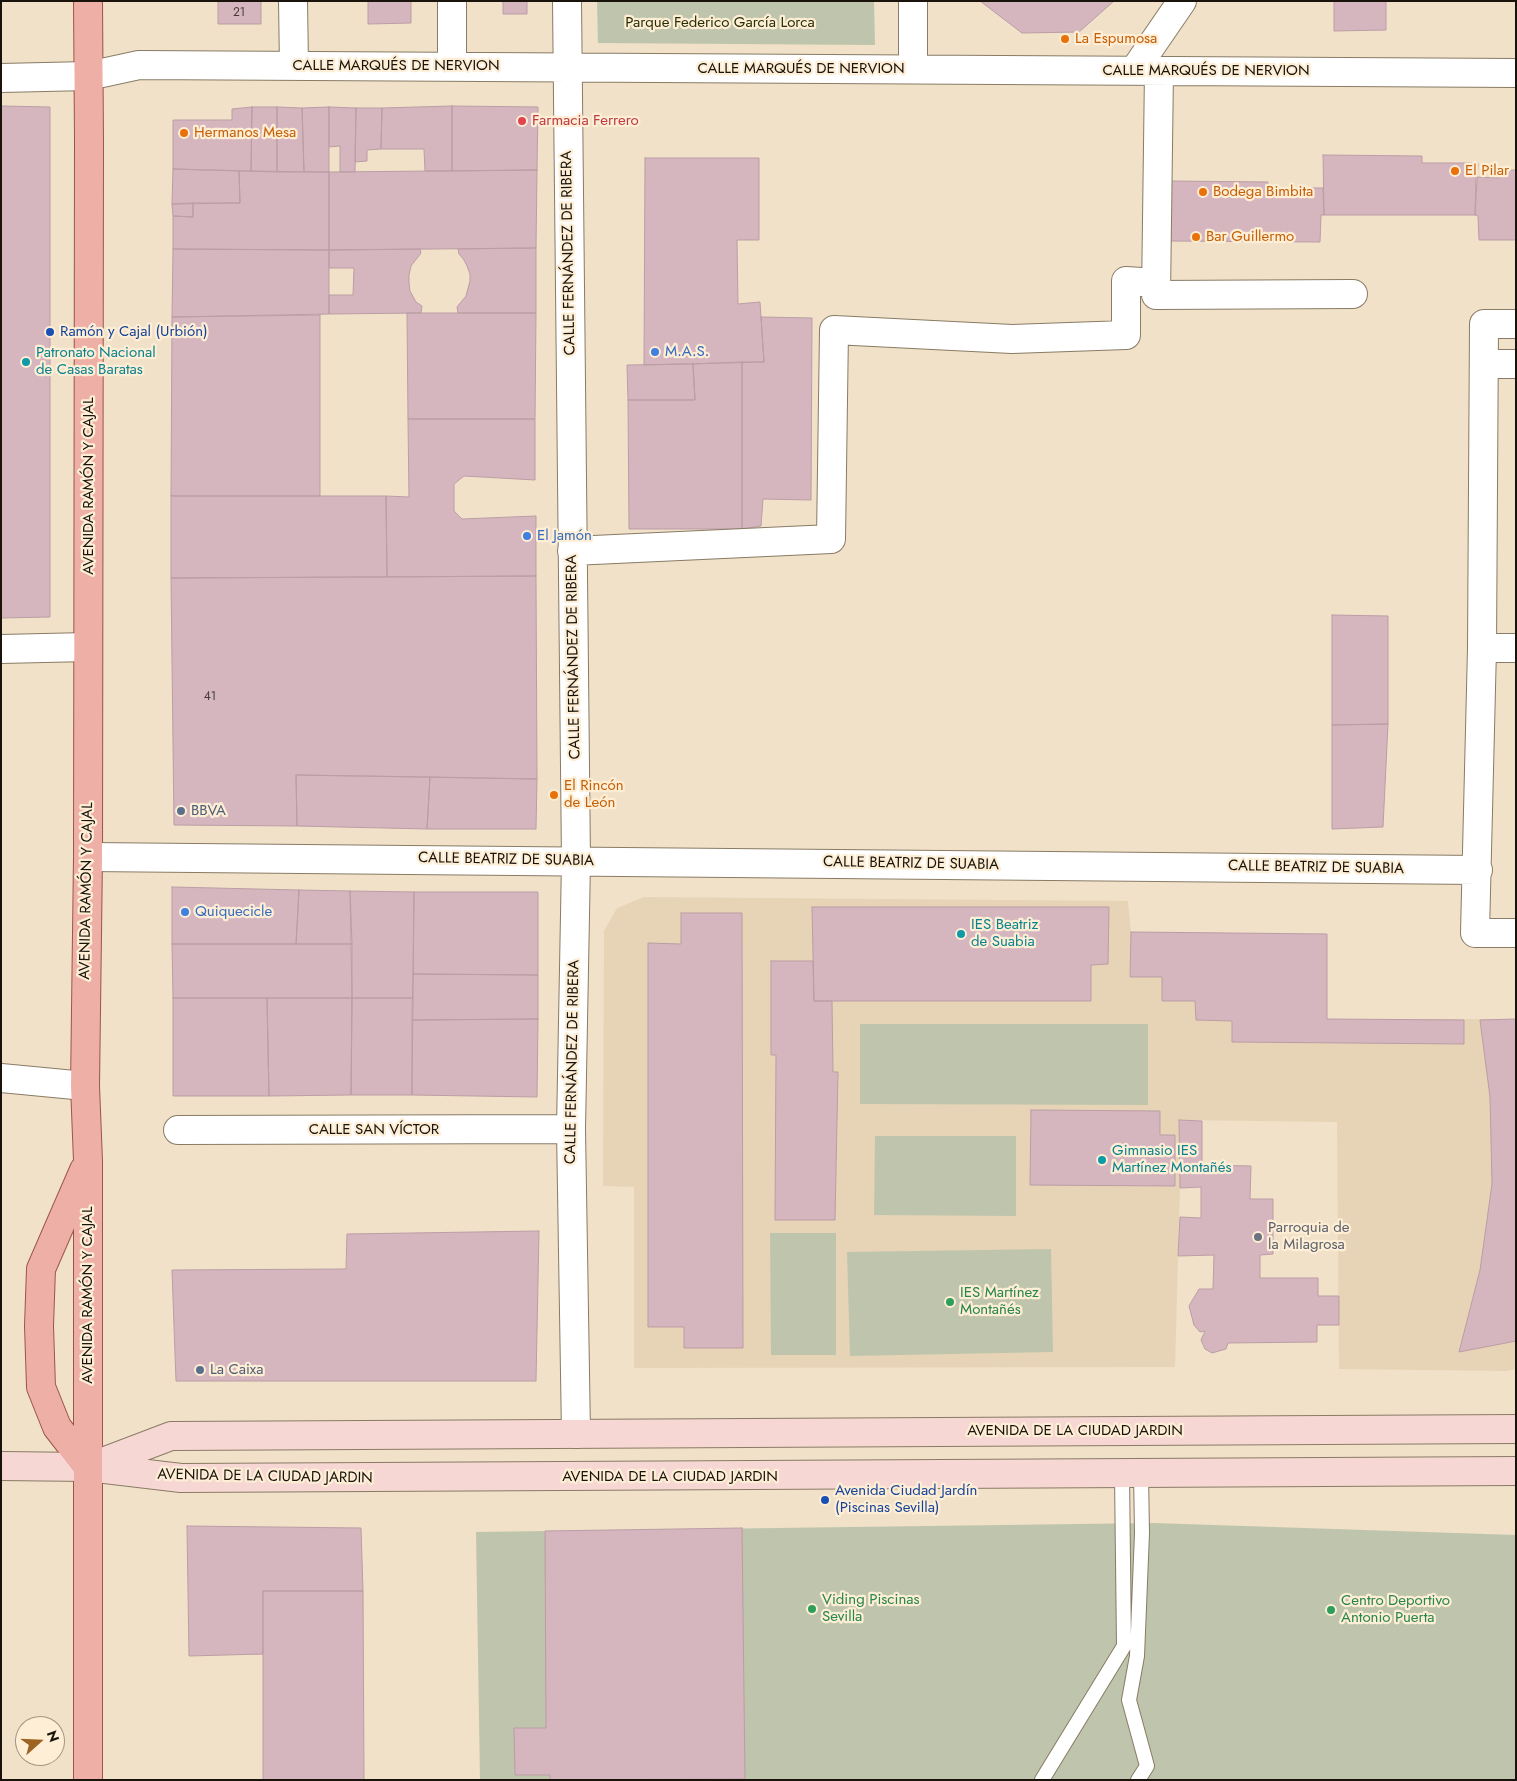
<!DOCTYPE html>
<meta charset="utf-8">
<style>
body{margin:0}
#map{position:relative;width:1517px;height:1781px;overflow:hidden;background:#f0e1c8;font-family:Jost,sans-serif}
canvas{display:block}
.frame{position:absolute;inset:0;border:2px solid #19130b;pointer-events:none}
.north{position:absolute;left:15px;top:1716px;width:50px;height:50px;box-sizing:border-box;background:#fdeed5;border:1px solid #a29684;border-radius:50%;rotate:70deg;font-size:14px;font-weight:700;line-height:20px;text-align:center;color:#19130b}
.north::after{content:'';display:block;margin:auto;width:18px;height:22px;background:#9d6322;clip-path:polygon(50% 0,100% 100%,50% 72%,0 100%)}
</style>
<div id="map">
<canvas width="1517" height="1781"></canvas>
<div class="frame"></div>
<div class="north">N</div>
</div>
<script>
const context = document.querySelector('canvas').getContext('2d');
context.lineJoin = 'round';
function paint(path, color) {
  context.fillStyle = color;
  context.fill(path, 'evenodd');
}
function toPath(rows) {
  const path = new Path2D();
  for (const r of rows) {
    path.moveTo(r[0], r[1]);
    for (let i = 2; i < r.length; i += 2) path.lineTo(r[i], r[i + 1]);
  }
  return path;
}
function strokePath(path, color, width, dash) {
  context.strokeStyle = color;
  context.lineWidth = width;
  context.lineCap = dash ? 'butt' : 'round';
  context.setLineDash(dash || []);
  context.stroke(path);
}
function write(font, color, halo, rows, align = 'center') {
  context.font = font + ' Jost,sans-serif';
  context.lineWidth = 4.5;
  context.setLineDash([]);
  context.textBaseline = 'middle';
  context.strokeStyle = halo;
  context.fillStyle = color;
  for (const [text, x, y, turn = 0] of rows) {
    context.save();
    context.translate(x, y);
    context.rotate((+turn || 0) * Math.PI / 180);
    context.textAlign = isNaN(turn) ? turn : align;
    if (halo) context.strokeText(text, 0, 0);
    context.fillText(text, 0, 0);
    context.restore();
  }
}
paint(toPath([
 [644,897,1128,901,1131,932,1327,934,1327,1019,1516,1019,1516,1369,1506,1371,1339,1369,1337,1122,1179,1120,1180,1188,1175,1367,634,1368,634,1187,603,1186,604,931,617,908]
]), '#e7d4b6');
paint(toPath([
 [597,1,874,1,875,45,598,43],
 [860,1024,1148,1024,1148,1105,860,1104],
 [875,1136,1016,1136,1016,1216,874,1215],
 [770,1233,836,1233,836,1355,771,1355],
 [1051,1249,1053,1352,850,1356,847,1252],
 [1153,1523,1516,1535,1516,1780,480,1780,476,1532]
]), '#bfc5ac');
const building = toPath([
 [218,1,261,1,261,24,218,24,218,1],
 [368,1,411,1,411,23,368,24,368,1],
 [503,1,527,1,527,14,503,14,503,1],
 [980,1,1114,1,1079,32,1022,33,980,1],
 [1334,1,1386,1,1386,30,1334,31,1334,1],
 [1,106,50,107,50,617,1,618,1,106],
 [452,106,538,107,537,170,452,171,452,106],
 [452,106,452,171,425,171,424,149,381,149,382,108,452,106],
 [252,107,251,171,173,169,173,120,232,120,232,109,252,107],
 [252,107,277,107,277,172,251,171,252,107],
 [277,107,302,108,304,172,277,172,277,107],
 [329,107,329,172,304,172,302,108,329,107],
 [329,107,356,108,355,172,340,172,340,146,329,147,329,107],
 [356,108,382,108,381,149,367,150,367,161,355,162,356,108],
 [1323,155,1422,156,1422,163,1478,163,1475,215,1324,215,1323,155],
 [645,158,759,158,759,240,737,240,738,304,760,302,764,362,644,365,645,158],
 [173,169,239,171,240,203,172,204,173,169],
 [537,170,536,248,329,250,329,172,537,170],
 [1501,170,1516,170,1516,240,1479,240,1478,216,1475,215,1476,177,1501,178,1501,170],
 [239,171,329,172,329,250,173,249,173,216,193,217,193,203,240,203,239,171],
 [1169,181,1268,182,1268,188,1323,188,1324,215,1321,215,1320,242,1169,241,1169,181],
 [193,203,193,217,173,216,172,204,193,203],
 [536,248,536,313,458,313,457,307,466,296,470,281,470,274,467,266,464,260,459,254,458,249,536,248],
 [173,249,329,250,329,314,172,317,173,249],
 [420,249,421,253,411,266,409,275,409,283,410,291,416,302,422,306,421,313,329,314,329,295,353,295,354,268,329,268,329,250,420,249],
 [407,313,536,313,535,419,408,419,407,313],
 [320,315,320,496,171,496,172,317,320,315],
 [761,317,812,318,811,500,763,499,761,526,742,529,742,362,764,362,761,317],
 [742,362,742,529,629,529,628,400,695,400,693,364,742,362],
 [693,364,695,400,628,400,627,365,693,364],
 [408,419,535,419,535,480,464,476,454,484,454,511,462,519,536,516,536,576,387,577,386,496,409,497,408,419],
 [171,496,386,496,387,577,171,578,171,496],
 [536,576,537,779,296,775,297,826,174,825,171,578,536,576],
 [1332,615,1388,616,1388,724,1332,725,1332,615],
 [1388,724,1383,827,1332,829,1332,725,1388,724],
 [296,775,430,777,427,829,297,826,296,775],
 [430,777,537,779,536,829,427,829,430,777],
 [172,887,299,890,296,944,172,944,172,887],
 [299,890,350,891,352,944,296,944,299,890],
 [350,891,414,892,413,998,352,998,350,891],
 [414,892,538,892,538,975,413,974,414,892],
 [812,907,1109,907,1108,964,1091,965,1091,1001,814,1001,812,907],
 [681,913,742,913,743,1348,684,1348,684,1327,648,1327,648,943,681,944,681,913],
 [1131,932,1327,934,1327,1019,1464,1020,1464,1044,1232,1042,1232,1021,1196,1020,1195,1001,1162,1001,1162,977,1130,977,1131,932],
 [172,944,352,944,352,998,173,998,172,944],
 [771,961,813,961,814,1001,832,1001,833,1072,838,1072,835,1220,775,1220,776,1055,771,1055,771,961],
 [413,974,538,975,538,1019,412,1020,413,974],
 [173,998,267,998,269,1096,173,1096,173,998],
 [267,998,352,998,351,1095,269,1096,267,998],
 [352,998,413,998,412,1095,351,1095,352,998],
 [538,1019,537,1097,412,1095,412,1020,538,1019],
 [1516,1019,1516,1341,1459,1352,1480,1270,1492,1184,1490,1097,1480,1020,1516,1019],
 [1031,1110,1160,1111,1160,1135,1175,1135,1175,1186,1030,1185,1031,1110],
 [1179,1120,1202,1121,1202,1165,1251,1166,1250,1199,1273,1199,1273,1254,1260,1255,1260,1278,1318,1278,1318,1296,1339,1296,1339,1325,1317,1325,1317,1342,1228,1343,1226,1349,1212,1353,1205,1349,1201,1340,1205,1331,1200,1332,1194,1325,1189,1306,1199,1289,1213,1289,1214,1255,1178,1256,1180,1217,1201,1218,1201,1187,1180,1188,1179,1120],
 [539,1231,536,1381,176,1381,172,1270,346,1269,347,1234,539,1231],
 [187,1526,361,1528,363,1591,263,1591,263,1654,189,1656,187,1526],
 [742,1528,745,1779,550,1780,550,1775,515,1775,514,1728,546,1728,545,1531,742,1528],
 [263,1591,363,1591,364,1780,263,1780,263,1591]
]);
paint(building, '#d5b6bf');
strokePath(building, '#bb9da5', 1);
const lane = toPath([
 [1042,1780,1124,1646,1122,1474],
 [1138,1780,1147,1766,1129,1700,1137,1656,1142,1533,1141,1474]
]);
const street = toPath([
 [293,1,294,66],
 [452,1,452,67],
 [567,1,576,861,571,1129,576,1434],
 [913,1,913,69],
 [1134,71,1182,1],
 [1159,71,1156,295,1353,294],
 [1,78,88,76,139,65,1516,73],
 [1516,324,1484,324,1482,648,1475,933,1516,933],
 [1484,364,1516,364],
 [572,551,831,539,834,330,1012,339,1126,335,1126,281,1156,283],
 [1482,648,1516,648],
 [1,649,88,647],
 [88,857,1478,870],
 [1,1078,85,1086],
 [178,1130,571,1129]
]);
const secondary = toPath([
 [1,1466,88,1467,181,1478,1516,1471],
 [92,1466,171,1436,1516,1429]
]);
const primary = toPath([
 [88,1,89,141,88,857,85,1086,88,1161,88,1780],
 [84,1170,41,1269,39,1326,41,1387,57,1427,88,1467]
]);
strokePath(lane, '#897b65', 16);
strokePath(street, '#897b65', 30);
strokePath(secondary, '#897b65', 30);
strokePath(primary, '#9c5649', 30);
strokePath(lane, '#fff', 14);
strokePath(street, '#fff', 28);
strokePath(secondary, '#f7d7d3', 28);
strokePath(primary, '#eeafa6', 28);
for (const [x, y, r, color] of [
 [1065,39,5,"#e8710a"],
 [522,121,5,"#e0444e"],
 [184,133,5,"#e8710a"],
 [1455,171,5,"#e8710a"],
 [1203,192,5,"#e8710a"],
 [1196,237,5,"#e8710a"],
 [50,332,5,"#1a4fb4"],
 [655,352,5,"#3f7fe0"],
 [26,362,5,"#0f9aa8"],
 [527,536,5,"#3f7fe0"],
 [554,795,5,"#e8710a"],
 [181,811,5,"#5c6f8a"],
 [185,912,5,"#3f7fe0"],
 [961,934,5,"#0f9aa8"],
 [1102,1160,5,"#0f9aa8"],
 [1258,1237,5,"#6b7280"],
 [950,1302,5,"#2e9e5b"],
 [200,1370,5,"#5c6f8a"],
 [825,1500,5,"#1a4fb4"],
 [812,1609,5,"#2e9e5b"],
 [1331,1610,5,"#2e9e5b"]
]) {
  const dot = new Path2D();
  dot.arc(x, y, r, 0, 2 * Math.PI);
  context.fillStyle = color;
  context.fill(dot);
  strokePath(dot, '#fdeed5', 2);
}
write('12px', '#483c38', null, [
 ["21",239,13],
 ["41",210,697]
]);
write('15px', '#282f03', '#fdeed5', [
 ["Parque Federico García Lorca",720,23]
]);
write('15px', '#c56008', '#fdeed5', [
 ["La Espumosa",1075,39],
 ["Hermanos Mesa",194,133],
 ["El Pilar",1465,171],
 ["Bodega Bimbita",1213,192],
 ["Bar Guillermo",1206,237],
 ["El Rincón",564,786],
 ["de León",564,803]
], 'left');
write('15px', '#19130b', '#fdeed5', [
 ["CALLE MARQUÉS DE NERVION",396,66],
 ["CALLE MARQUÉS DE NERVION",801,69],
 ["CALLE MARQUÉS DE NERVION",1206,71],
 ["CALLE FERNÁNDEZ DE RIBERA",569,253,-91],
 ["AVENIDA RAMÓN Y CAJAL",89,486,-90],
 ["CALLE FERNÁNDEZ DE RIBERA",574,657,-91],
 ["CALLE BEATRIZ DE SUABIA",506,860,1],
 ["CALLE BEATRIZ DE SUABIA",911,864,1],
 ["CALLE BEATRIZ DE SUABIA",1316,868,1],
 ["AVENIDA RAMÓN Y CAJAL",87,891,-89],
 ["CALLE FERNÁNDEZ DE RIBERA",573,1062,-89],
 ["CALLE SAN VÍCTOR",374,1130],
 ["AVENIDA RAMÓN Y CAJAL",88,1295,-90],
 ["AVENIDA DE LA CIUDAD JARDIN",1075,1431],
 ["AVENIDA DE LA CIUDAD JARDIN",265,1477,1],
 ["AVENIDA DE LA CIUDAD JARDIN",670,1477]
]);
write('15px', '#be3a42', '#fdeed5', [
 ["Farmacia Ferrero",532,121]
], 'left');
write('15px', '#164399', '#fdeed5', [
 ["Ramón y Cajal (Urbión)",60,332],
 ["Avenida Ciudad Jardín",835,1491],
 ["(Piscinas Sevilla)",835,1508]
], 'left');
write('15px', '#366cbe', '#fdeed5', [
 ["M.A.S.",665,352],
 ["El Jamón",537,536],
 ["Quiquecicle",195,912]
], 'left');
write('15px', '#0d838f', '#fdeed5', [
 ["Patronato Nacional",36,353],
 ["de Casas Baratas",36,370],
 ["IES Beatriz",971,925],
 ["de Suabia",971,942],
 ["Gimnasio IES",1112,1151],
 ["Martínez Montañés",1112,1168]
], 'left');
write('15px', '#4e5e75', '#fdeed5', [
 ["BBVA",191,811],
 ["La Caixa",210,1370]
], 'left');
write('15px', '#5b616d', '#fdeed5', [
 ["Parroquia de",1268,1228],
 ["la Milagrosa",1268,1245]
], 'left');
write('15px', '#27864d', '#fdeed5', [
 ["IES Martínez",960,1293],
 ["Montañés",960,1310],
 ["Viding Piscinas",822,1600],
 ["Sevilla",822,1617],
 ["Centro Deportivo",1341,1601],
 ["Antonio Puerta",1341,1618]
], 'left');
</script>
